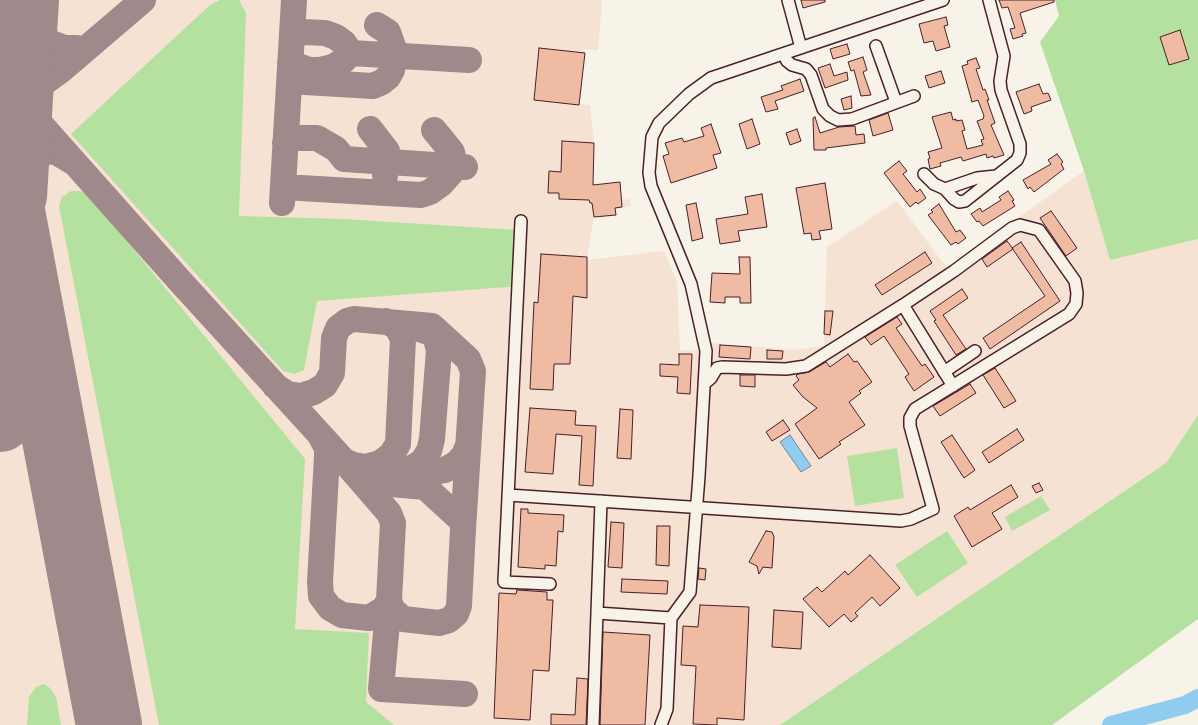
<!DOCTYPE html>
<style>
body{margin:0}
canvas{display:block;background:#f7f3e8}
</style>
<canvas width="1198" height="725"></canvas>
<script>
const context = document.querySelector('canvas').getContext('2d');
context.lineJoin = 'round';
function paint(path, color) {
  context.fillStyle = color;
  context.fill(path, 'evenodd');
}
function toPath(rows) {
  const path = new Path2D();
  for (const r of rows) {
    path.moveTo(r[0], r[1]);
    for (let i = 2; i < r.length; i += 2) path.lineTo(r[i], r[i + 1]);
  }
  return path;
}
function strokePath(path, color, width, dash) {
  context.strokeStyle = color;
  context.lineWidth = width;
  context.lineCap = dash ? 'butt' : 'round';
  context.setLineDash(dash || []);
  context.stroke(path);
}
paint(toPath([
 [0,0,602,0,598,50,585,49,579,104,590,105,594,143,593,185,620,182,622,200,630,199,631,206,615,208,616,215,594,217,587,260,664,251,677,282,680,350,712,351,712,343,794,350,824,346,827,247,897,201,947,268,1084,171,1110,260,1198,239,1198,415,1166,463,780,725,0,725]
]), '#f5e2d3');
paint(toPath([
 [220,0,239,0,246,13,239,216,344,219,517,230,521,286,317,301,304,370,294,374,283,371,71,134,210,5],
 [1055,0,1198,0,1198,239,1110,260,1084,171,1040,42,1059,16],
 [71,191,81,191,90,196,305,459,295,629,369,633,366,702,394,725,159,725,59,206,62,197],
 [1198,415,1198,619,1052,725,780,725,1166,463],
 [897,448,904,498,855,506,847,456],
 [1041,496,1050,510,1012,531,1005,517],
 [947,531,968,563,917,597,895,565],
 [44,684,50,688,56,697,61,725,27,725,29,697,36,687]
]), '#b4e19f');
const water = toPath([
 [790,435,811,466,801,472,780,442,790,435]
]);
paint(water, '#90ccf0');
strokePath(water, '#7487a1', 1);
strokePath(toPath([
 [1111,725,1185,705,1198,698]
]), '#90ccf0', 18);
strokePath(toPath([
 [25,7,33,25,41,36,51,43,64,48,77,48],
 [292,37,303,32,325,33,336,37,344,43,351,53],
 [0,39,22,55,62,55,84,48],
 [290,63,309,70,320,70,333,67,343,61,351,53,469,60],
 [0,72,7,81,20,86,38,87,60,71,143,0],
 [305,82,373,86,382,82,388,77,392,70,394,49,388,32,377,25],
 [20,86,42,126,179,280,344,461,389,513,393,523,389,600,384,609,369,618,342,615,330,608,321,596,320,582,327,456,327,448,321,437],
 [370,129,387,151,385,176],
 [285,143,295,138,317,138,336,149,344,159,465,167],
 [283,187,421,195,430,192,441,184,451,173,454,162,452,152,434,130],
 [282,203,294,0],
 [13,210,21,163,34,151,56,152,73,162],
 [275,386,288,394,301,396,314,392,325,385,332,373,334,338,338,328,347,321,354,319,432,326,468,359,473,371,463,529],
 [344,461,354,465,366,467,380,463,391,455,398,444,403,339,397,327,386,321],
 [396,470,412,468,422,462,429,451,432,439,439,350,436,339,431,333,422,330],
 [402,470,434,472,445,470,457,463,464,455,468,445],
 [356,475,369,482,425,487,462,521,463,529,459,606,456,614,449,620,439,623,403,619,392,609,389,600],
 [389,600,381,689,465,694]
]), '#a0898a', 26);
strokePath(toPath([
 [0,148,109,725],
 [14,196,26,0],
 [0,419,7,309]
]), '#a0898a', 66);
const building = toPath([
 [801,0,825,0,825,2,803,8,801,0],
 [999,0,1054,0,1054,2,1020,13,1026,33,1022,34,1023,36,1013,39,1010,29,1015,28,1008,7,1002,8,999,0],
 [946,17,948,25,944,26,950,47,936,51,933,41,924,43,919,24,946,17],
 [1180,30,1189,59,1169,65,1160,37,1180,30],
 [847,44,850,54,833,59,830,49,847,44],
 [539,48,585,53,579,105,534,100,539,48],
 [863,57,867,70,863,72,871,95,861,96,854,70,851,71,848,62,863,57],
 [976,58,980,68,976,69,983,90,985,89,989,100,987,100,995,123,991,125,1004,155,994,158,993,156,987,158,986,154,963,161,961,157,940,163,941,166,930,169,928,159,930,158,928,152,942,148,932,117,951,112,953,120,956,119,956,121,962,120,965,130,962,131,967,149,983,145,981,140,984,139,977,121,983,119,984,116,978,100,972,102,962,66,968,64,967,61,976,58],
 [830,64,834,76,847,72,848,80,825,88,818,68,830,64],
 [941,71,945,83,929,88,925,76,941,71],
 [800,79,804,91,775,101,778,109,766,112,761,97,783,90,781,86,800,79],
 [1039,84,1043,94,1048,93,1051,100,1031,107,1032,111,1024,114,1016,92,1039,84],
 [851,96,852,108,844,110,841,99,851,96],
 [888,113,893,130,873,136,869,120,888,113],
 [815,117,820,133,839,127,855,126,856,135,864,134,865,143,826,148,826,150,814,150,813,118,815,117],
 [752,119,760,144,747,149,739,124,752,119],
 [711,124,721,153,713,155,717,168,671,183,663,156,669,154,665,143,682,138,684,142,704,136,701,128,711,124],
 [797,129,801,141,790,145,786,133,797,129],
 [562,141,594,143,593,185,620,182,622,207,615,208,616,215,594,217,592,203,590,203,589,200,559,199,559,193,548,193,549,171,561,172,562,141],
 [1057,154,1063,162,1061,164,1064,169,1034,192,1030,187,1028,189,1023,180,1051,164,1048,160,1057,154],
 [899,161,907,171,903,174,917,192,920,189,926,198,918,204,916,202,910,207,884,173,899,161],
 [825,183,832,229,819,231,821,239,812,240,811,233,804,234,796,188,825,183],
 [1008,191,1014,200,1012,201,1015,206,983,226,979,221,977,222,971,214,980,208,982,212,1001,200,999,197,1008,191],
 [762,194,767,227,738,231,740,241,720,244,716,219,748,214,745,197,762,194],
 [696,203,703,238,692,241,686,205,696,203],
 [939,204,956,232,960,230,966,238,958,244,956,242,951,245,928,215,933,212,931,210,939,204],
 [1051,211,1077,248,1066,256,1040,218,1051,211],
 [1007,241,1013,249,987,267,982,259,1007,241],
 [1021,242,1060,301,990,349,983,338,1045,296,1012,248,1021,242],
 [925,252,932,263,882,295,875,285,925,252],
 [541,254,587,257,587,298,573,296,570,364,554,364,553,390,530,389,534,302,538,303,541,254],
 [739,257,750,257,751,303,740,303,740,297,725,297,725,303,710,302,712,273,740,274,739,257],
 [962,289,968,298,943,315,966,349,956,355,934,321,936,320,930,311,962,289],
 [825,311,833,311,830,335,824,334,825,311],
 [897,317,902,324,896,328,922,366,925,364,934,377,914,391,905,377,909,374,884,336,871,345,865,337,897,317],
 [720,345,751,347,750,359,719,357,720,345],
 [767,350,783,351,782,359,767,359,767,350],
 [679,354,692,354,690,394,677,393,678,377,660,376,660,364,679,365,679,354],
 [848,354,854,362,857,361,872,382,859,391,861,393,849,402,865,425,839,442,841,444,819,459,795,424,817,408,803,397,793,385,799,380,796,376,798,374,809,372,826,362,830,367,848,354],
 [995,368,1016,401,1004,408,983,375,995,368],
 [740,375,755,375,755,387,740,386,740,375],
 [970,384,976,393,940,416,933,406,970,384],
 [530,408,576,411,575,425,596,426,593,486,579,485,582,436,556,434,553,474,525,472,530,408],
 [620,409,633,410,631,459,617,458,620,409],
 [783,420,790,430,772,441,766,432,783,420],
 [1017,429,1024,440,989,463,982,452,1017,429],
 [952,435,975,470,964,478,941,442,952,435],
 [1039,483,1043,490,1036,493,1032,486,1039,483],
 [1011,485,1018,497,992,513,1002,529,972,547,954,516,968,507,970,510,1011,485],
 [521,509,528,509,528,513,564,515,563,532,558,531,556,566,545,565,545,569,518,567,521,509],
 [611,522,624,523,622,568,608,567,611,522],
 [657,526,670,526,669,566,656,565,657,526],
 [766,531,772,532,774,537,772,568,763,567,759,574,757,566,749,562,766,531],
 [870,555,900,588,880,606,872,597,855,613,858,616,851,622,844,614,829,627,803,599,817,587,822,592,845,571,848,575,870,555],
 [699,568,706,569,705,580,698,579,699,568],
 [622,579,668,581,667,594,621,592,622,579],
 [517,590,547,592,547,600,553,600,549,671,533,670,530,720,494,718,499,593,516,594,517,590],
 [700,605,749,607,744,720,717,718,717,725,693,724,696,666,681,665,683,626,698,627,700,605],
 [774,610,803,612,801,649,772,647,774,610],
 [603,632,650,635,645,725,600,725,603,632],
 [577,678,588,679,586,725,551,725,551,714,575,715,577,678]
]);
paint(building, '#f0bba3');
strokePath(building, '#4a1f2b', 1);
const street = toPath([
 [788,0,801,48],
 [876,46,896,102],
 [784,55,787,61,792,65,806,69,811,75,823,109,830,116,838,120,852,119,914,96],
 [924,174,934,184,945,189,954,199,959,202,965,201,1017,160,1020,153,1020,144,1001,90,1000,81,1004,56,989,0],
 [945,189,977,178,996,176],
 [521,221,504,582,550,584],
 [903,305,953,386],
 [944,372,975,351],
 [508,495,901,521,911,519,933,509,910,426,910,418,915,409,1069,314,1076,304,1077,293,1075,281,1039,230,1020,225,1012,228,954,271,903,305,806,366,786,369,722,367,717,368,711,378,704,384],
 [597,613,671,618],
 [593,725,601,501],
 [661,725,667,709,671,618,690,592,699,476,706,351,691,284,651,186,649,173,652,137,659,123,689,94,711,78,943,0]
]);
strokePath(street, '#4a1f2b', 14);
strokePath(street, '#f7f3e8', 11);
</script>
